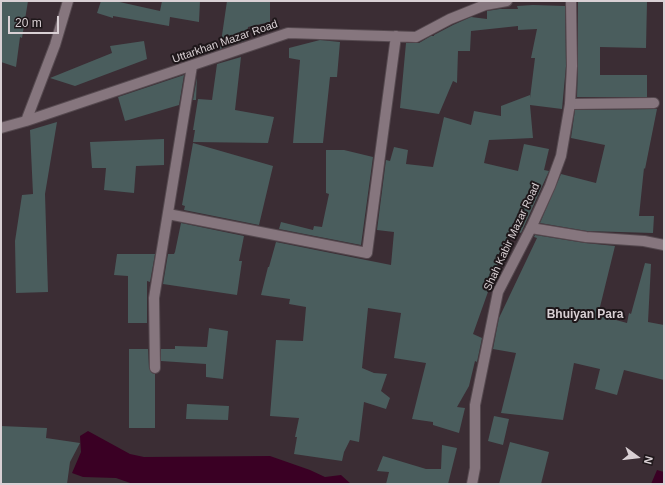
<!DOCTYPE html>
<style>
body{margin:0}
#map{position:relative;width:665px;height:485px;overflow:hidden;background:#3b2d34;font-family:Arial,sans-serif}
canvas{display:block}
.frame{position:absolute;inset:0;border:2px solid #d9d0d4;pointer-events:none}
.north{position:absolute;left:617px;top:437px;width:40px;height:40px;-webkit-text-stroke:3px #1e171a;paint-order:stroke;rotate:105deg;font-size:11px;font-weight:700;line-height:16px;text-align:center;color:#d9d0d4}
.north::after{content:'';display:block;margin:auto;width:14px;height:18px;background:#d9d0d4;clip-path:polygon(50% 0,100% 100%,50% 72%,0 100%)}
.scale{position:absolute;left:8px;top:16px;width:51px;height:18px;box-sizing:border-box;border:2px solid #d9d0d4;border-top:0;padding-left:5px;font-size:12px;line-height:14px;white-space:nowrap;color:#d9d0d4;-webkit-text-stroke:3px #1e171a;paint-order:stroke}
</style>
<div id="map">
<canvas width="665" height="485"></canvas>
<div class="frame"></div>
<div class="north">N</div>
<div class="scale">20 m</div>
</div>
<script>
const context = document.querySelector('canvas').getContext('2d');
context.lineJoin = 'round';
function paint(path, color) {
  context.fillStyle = color;
  context.fill(path, 'evenodd');
}
function toPath(rows) {
  const path = new Path2D();
  for (const r of rows) {
    path.moveTo(r[0], r[1]);
    for (let i = 2; i < r.length; i += 2) path.lineTo(r[i], r[i + 1]);
  }
  return path;
}
function strokePath(path, color, width, dash) {
  context.strokeStyle = color;
  context.lineWidth = width;
  context.lineCap = dash ? 'butt' : 'round';
  context.setLineDash(dash || []);
  context.stroke(path);
}
function write(font, color, halo, rows, align = 'center') {
  context.font = font + ' Arial,sans-serif';
  context.lineWidth = 4;
  context.setLineDash([]);
  context.textBaseline = 'middle';
  context.strokeStyle = halo;
  context.fillStyle = color;
  for (const [text, x, y, turn = 0] of rows) {
    context.save();
    context.translate(x, y);
    context.rotate((+turn || 0) * Math.PI / 180);
    context.textAlign = isNaN(turn) ? turn : align;
    if (halo) context.strokeText(text, 0, 0);
    context.fillText(text, 0, 0);
    context.restore();
  }
}
paint(toPath([
 [88,431,130,454,144,457,270,456,310,470,325,477,341,475,351,484,133,484,116,478,83,477,72,473,81,452,80,436],
 [657,470,664,472,664,484,651,484]
]), '#3a0024');
paint(toPath([
 [1,1,28,1,22,38,20,37,16,67,1,62],
 [101,1,115,1,160,11,162,1,200,1,199,22,170,17,169,26,113,16,113,18,97,13],
 [227,1,270,1,270,22,248,27,246,40,220,49],
 [578,1,647,1,646,48,600,47,600,75,647,75,647,97,577,97,578,66],
 [533,5,565,6,566,66,562,109,530,105,533,138,489,140,484,163,518,171,524,144,549,149,544,170,549,171,521,233,510,230,473,334,482,338,477,362,475,361,469,386,457,407,465,408,459,433,433,425,433,422,412,419,426,363,394,358,401,313,368,308,362,368,374,373,387,374,381,391,390,398,386,409,364,402,359,442,350,440,344,452,342,461,294,454,297,437,295,437,299,418,270,416,276,340,303,341,306,307,289,304,290,299,261,295,268,267,269,267,276,242,391,265,394,232,377,230,386,160,390,161,394,147,408,150,406,164,433,167,444,117,471,125,474,111,501,116,501,106,530,95,530,98,535,58,531,58,537,29,518,30,518,26,471,31,470,51,458,51,457,83,453,81,439,114,400,108,406,43,419,43,431,36,434,36,434,35,453,25,471,17,487,19,487,11,500,9,518,9,517,6],
 [320,40,340,42,337,77,330,77,323,143,293,143,300,60,289,58,289,48],
 [144,41,147,59,75,86,50,78,112,53,110,46],
 [241,57,235,110,274,117,268,143,193,142,195,130,193,130,198,99,212,100,217,64],
 [184,75,179,105,125,121,118,97],
 [197,77,196,100,193,100],
 [657,109,645,169,644,168,639,216,654,216,653,233,587,231,540,223,561,174,596,183,605,145,571,138,575,110],
 [57,122,45,194,48,292,16,293,15,241,22,195,33,194,30,130],
 [164,139,164,165,136,166,134,193,104,190,106,168,92,168,90,142],
 [193,143,273,166,259,225,184,210,185,206,182,205],
 [326,150,344,150,373,157,361,245,279,229,281,222,313,230,314,226,322,227,329,194,326,193],
 [181,223,244,236,239,261,242,261,237,295,163,284,168,254,174,254,175,252],
 [535,235,585,243,615,246,598,315,627,323,629,313,631,314,645,263,651,264,648,322,664,325,664,380,624,370,617,395,595,389,600,369,574,363,563,420,501,413,516,353,493,349,499,318,537,238,534,237],
 [117,254,155,254,150,282,147,281,147,323,128,323,128,276,114,275],
 [209,328,228,331,223,379,206,377,206,364,161,361,161,349,175,349,175,346,207,347],
 [129,349,148,349,149,368,152,373,155,374,155,428,129,428],
 [187,404,229,406,228,420,186,419],
 [494,416,509,419,503,445,488,441],
 [1,426,47,428,46,438,80,443,70,462,67,484,1,484],
 [510,442,549,452,541,484,499,484],
 [442,445,457,448,448,484,386,484,389,472,377,471,383,456,426,469,441,469]
]), '#4a5d5d');
const minor = toPath([
 [570,104,654,103],
 [26,121,55,45,68,1],
 [1,128,26,121,288,33,416,37,450,19,485,5,507,1],
 [168,214,367,253,396,36],
 [531,228,586,237,644,241,664,245],
 [155,368,154,298,192,66]
]);
const tertiary = toPath([
 [472,484,475,468,475,405,498,292,531,228,550,186,561,156,570,104,572,66,571,1]
]);
strokePath(minor, '#55494f', 12);
strokePath(tertiary, '#55494f', 12);
strokePath(minor, '#86767e', 10);
strokePath(tertiary, '#86767e', 10);
write('11px', '#d9d0d4', '#1e171a', [
 ["Uttarkhan Mazar Road",225,42,-19],
 ["Shah Kabir Mazar Road",512,237,-65]
]);
write('bold 12px', '#d9d0d4', '#1e171a', [
 ["Bhuiyan Para",585,315]
]);
</script>
